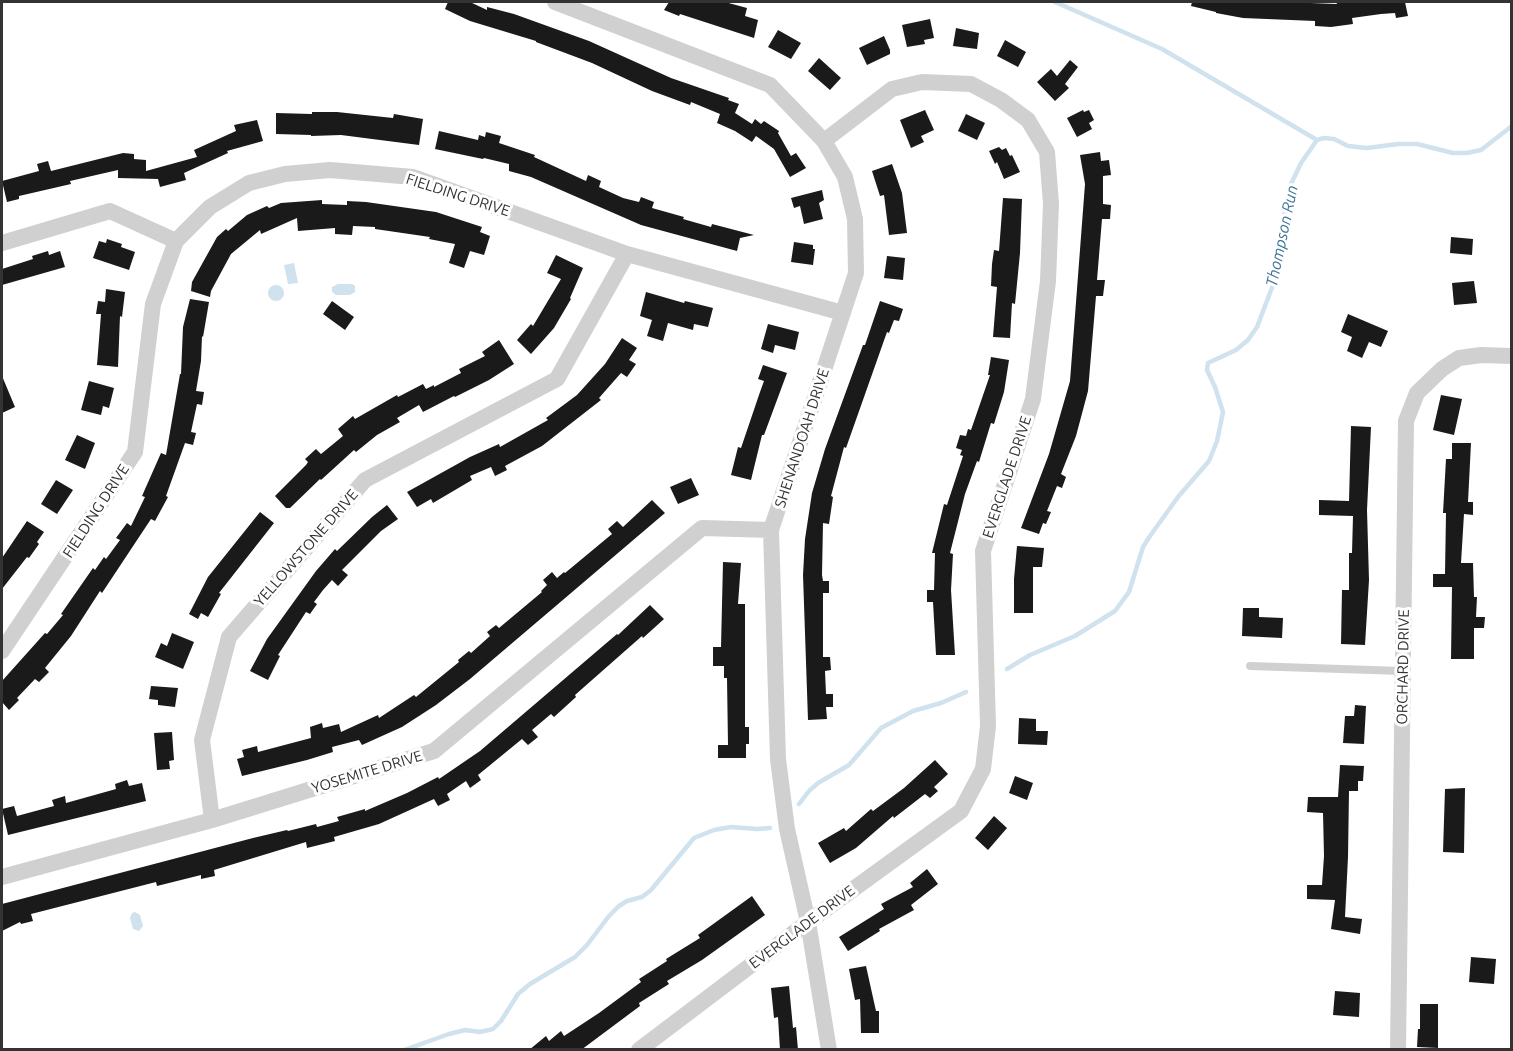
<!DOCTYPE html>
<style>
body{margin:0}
#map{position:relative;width:1513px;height:1051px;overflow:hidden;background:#fff;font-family:Ubuntu,sans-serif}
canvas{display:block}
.frame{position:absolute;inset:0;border:3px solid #333;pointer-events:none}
</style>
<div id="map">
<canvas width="1513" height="1051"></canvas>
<div class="frame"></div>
</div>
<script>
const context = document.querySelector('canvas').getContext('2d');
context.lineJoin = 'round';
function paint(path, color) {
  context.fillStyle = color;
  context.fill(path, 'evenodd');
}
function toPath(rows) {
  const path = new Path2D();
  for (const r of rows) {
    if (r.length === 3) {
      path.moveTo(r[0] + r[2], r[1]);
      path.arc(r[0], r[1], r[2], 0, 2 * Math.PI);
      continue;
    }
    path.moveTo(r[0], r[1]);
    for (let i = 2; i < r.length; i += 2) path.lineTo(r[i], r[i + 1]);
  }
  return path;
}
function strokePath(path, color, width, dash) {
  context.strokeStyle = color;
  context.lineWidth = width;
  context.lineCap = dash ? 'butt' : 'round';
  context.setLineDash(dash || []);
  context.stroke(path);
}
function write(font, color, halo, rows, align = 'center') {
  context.font = font + ' Ubuntu,sans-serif';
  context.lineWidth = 6;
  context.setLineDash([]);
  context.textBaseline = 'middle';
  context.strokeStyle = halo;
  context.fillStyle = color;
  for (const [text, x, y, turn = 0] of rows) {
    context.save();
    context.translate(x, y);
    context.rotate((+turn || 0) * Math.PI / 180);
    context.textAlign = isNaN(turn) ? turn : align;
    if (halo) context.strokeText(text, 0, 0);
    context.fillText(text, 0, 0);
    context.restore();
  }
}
paint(toPath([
 [294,263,298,283,288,284,284,265],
 [338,284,352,284,355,286,355,292,350,295,336,295,332,292,332,287],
 [276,293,8],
 [135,912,140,915,143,926,139,931,133,929,130,918,132,913]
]), '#cfe2ee');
strokePath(toPath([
 [1055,2,1162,49,1317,140],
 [1007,669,1030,655,1075,636,1115,611,1129,592,1143,547,1150,536,1178,497,1209,461,1217,441,1223,412,1215,387,1207,370,1208,363,1236,350,1248,340,1257,327,1273,285,1279,257,1286,202,1291,184,1301,163,1317,140,1324,138,1334,139,1348,146,1367,148,1398,144,1417,144,1453,153,1467,153,1481,150,1512,126],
 [799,804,809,791,818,783,849,765,881,728,913,711,941,703,966,692],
 [404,1050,449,1034,465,1030,480,1032,493,1029,501,1021,518,994,530,984,575,957,587,945,609,916,619,906,627,901,642,897,651,890,694,838,714,830,731,827,757,829,770,828]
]), '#cfe2ee', 4.5);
paint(toPath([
 [448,2,470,2,487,10,487,7,514,14,589,41,671,78,729,98,728,100,739,104,735,113,752,124,755,119,761,124,764,121,779,131,778,133,791,156,796,153,806,168,790,177,774,149,756,136,752,142,735,131,717,123,720,114,691,102,690,105,652,91,592,63,536,42,536,41,470,21,445,9],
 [669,2,725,2,747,8,745,16,758,20,754,38,680,14,679,16,664,10],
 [1192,2,1284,2,1337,4,1336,2,1405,2,1408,16,1396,18,1395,13,1381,14,1352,18,1353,24,1331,27,1315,26,1315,21,1243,18,1216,13,1216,12,1191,6],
 [930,19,934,38,924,40,925,44,907,47,902,25],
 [956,28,979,33,977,49,953,46],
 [778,30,801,43,791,59,768,47],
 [884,36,890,50,890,54,867,65,859,48],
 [1005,40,1026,52,1018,67,997,56],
 [819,58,841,78,830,90,808,71],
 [1070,60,1078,67,1065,84,1069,88,1055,101,1037,82,1051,69,1057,76],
 [925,110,934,130,921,136,924,142,911,148,900,120],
 [1083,110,1084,112,1089,110,1094,120,1089,123,1092,129,1077,137,1067,118],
 [312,112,337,112,393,118,394,114,423,119,419,145,341,135,311,136,311,135,276,134,276,113,312,114],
 [966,114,985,123,977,140,958,131],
 [257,120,263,141,227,151,228,153,184,173,186,180,160,187,158,179,118,178,118,170,70,181,71,184,19,196,19,199,7,202,2,181,39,171,37,164,48,161,51,171,123,153,134,154,134,159,146,160,146,171,197,157,194,150,236,131,234,125],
 [439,131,478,140,479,135,485,137,486,132,501,136,499,143,535,155,534,157,586,181,588,175,601,181,599,187,623,198,639,202,641,197,654,202,652,208,684,217,683,219,711,227,712,224,754,235,740,238,737,251,641,225,531,177,509,171,509,164,484,158,483,159,435,149],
 [999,147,1002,150,1006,148,1010,156,1012,155,1020,172,1004,179,997,162,995,164,989,151],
 [1100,152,1101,161,1109,160,1111,175,1103,176,1103,204,1111,205,1110,219,1102,219,1097,280,1105,280,1103,296,1096,296,1088,391,1076,436,1061,474,1066,477,1062,488,1057,486,1047,511,1051,512,1046,524,1043,523,1039,534,1021,528,1049,454,1070,381,1085,184,1080,155],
 [892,164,902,193,907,233,889,235,884,195,880,196,872,171],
 [822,190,824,200,819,203,823,219,804,224,800,206,794,208,791,198],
 [1003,198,1022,199,1020,253,1015,304,1012,303,1010,338,993,337,997,287,991,286,992,264,994,250,999,251],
 [322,200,322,204,347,205,347,201,366,202,436,212,482,227,480,232,490,236,484,255,470,251,464,268,449,263,455,244,429,239,430,237,375,229,375,227,353,226,352,235,335,234,335,228,298,231,297,218,261,234,260,230,231,254,211,291,210,297,191,291,192,282,217,237,226,229,228,231,247,215,267,206,269,208,281,203],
 [1451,237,1473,239,1472,255,1450,253],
 [107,239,122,244,121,247,135,252,129,270,93,258,99,241,106,243],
 [794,242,813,245,813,249,815,249,813,265,791,262],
 [48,251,49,255,60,251,65,267,2,285,2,269,33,259,32,256],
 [556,255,583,268,570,298,571,299,554,328,531,354,517,340,531,324,533,326,561,279,547,273],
 [887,256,905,258,903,280,884,278],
 [1474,281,1477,303,1454,305,1452,283],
 [106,289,125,292,122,317,120,316,118,367,97,365,101,314,96,314,98,301,105,302],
 [646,292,684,303,685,301,713,308,708,327,694,324,693,330,668,323,663,341,647,336,652,320,640,316],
 [190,299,209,302,203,337,202,336,201,361,196,391,204,392,202,405,197,404,191,432,196,433,193,445,185,443,166,496,168,497,155,521,151,519,102,593,100,591,71,636,45,668,49,672,39,682,35,679,17,698,19,700,9,710,2,702,2,681,45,633,47,634,63,615,61,614,93,568,95,570,104,557,106,559,120,540,116,538,127,523,131,526,145,497,142,496,161,453,166,455,180,374,181,374,183,327],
 [332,301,354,317,345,330,323,314],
 [880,301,903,309,899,321,894,320,889,333,887,332,846,448,844,447,831,496,833,497,829,524,823,523,822,575,823,581,829,581,829,593,823,593,823,657,830,657,831,670,825,671,826,694,833,694,833,707,826,707,827,719,808,720,803,575,805,539,812,493,825,449,863,345,865,345],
 [1348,314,1388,331,1381,347,1369,342,1362,358,1347,351,1352,337,1341,332],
 [768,324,799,332,795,350,775,345,773,353,761,349],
 [622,338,637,348,629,360,636,364,627,377,621,373,599,398,601,400,542,446,505,466,507,470,495,476,491,467,470,476,472,480,433,503,431,499,417,507,407,492,470,457,499,444,500,447,548,420,546,418,577,395,605,364],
 [499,340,514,364,489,380,455,397,454,396,423,412,419,405,397,418,400,422,377,435,356,452,354,450,321,480,320,479,290,508,286,508,275,496,306,465,308,462,305,459,316,449,321,454,343,436,338,429,353,416,355,419,397,395,398,397,423,384,426,389,434,385,434,387,461,373,459,369,485,356,482,352],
 [991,357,1009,360,1004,392,994,424,991,423,979,462,977,461,965,494,950,553,953,554,951,590,955,655,936,655,933,602,927,602,927,590,934,590,935,553,932,553,944,504,947,505,963,456,960,455,962,450,956,448,960,435,966,436,968,429,971,430,990,375,988,375],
 [763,365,787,373,764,435,762,435,751,480,731,475,738,447,741,448,760,392,764,381,758,379],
 [2,376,15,407,2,413],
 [89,381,114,388,109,408,103,406,101,415,81,410],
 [1441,395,1462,399,1454,435,1433,430],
 [1351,426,1371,427,1367,510,1369,580,1365,645,1341,644,1342,590,1349,590,1349,553,1352,553,1353,516,1319,515,1319,500,1349,501],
 [77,435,95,443,85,469,65,460],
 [1452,443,1471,443,1468,502,1473,502,1473,515,1464,514,1461,563,1473,563,1474,597,1477,597,1476,617,1485,617,1484,628,1474,628,1474,659,1451,659,1452,587,1433,587,1433,574,1445,574,1446,513,1443,513,1446,459,1452,459],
 [691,478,699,495,678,504,670,487],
 [56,480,73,490,57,514,41,504],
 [652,500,665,513,470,679,436,705,402,727,362,745,359,740,332,747,333,752,307,760,242,776,237,759,244,757,242,750,257,746,258,752,311,738,310,727,322,723,323,728,339,724,341,732,378,715,379,718,414,695,416,697,459,662,458,660,469,651,471,653,490,636,487,632,496,625,499,628,542,592,541,591,547,585,543,580,552,572,557,578,564,572,565,573,612,534,608,529,617,521,623,527],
 [387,505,398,519,381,531,342,570,348,575,338,586,332,580,323,590,314,602,317,604,310,614,306,612,278,655,280,656,268,680,250,671,267,639,316,571,335,549,337,551,372,517],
 [260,512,274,523,219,593,221,594,208,617,201,613,198,619,189,614,208,577],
 [27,521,44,532,37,542,39,544,29,558,27,557,2,589,2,558],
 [1017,546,1044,548,1042,567,1033,567,1033,613,1014,613,1014,579],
 [723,562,741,563,738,604,745,604,745,727,749,727,749,744,746,744,746,758,718,758,718,745,728,745,727,678,724,678,724,666,713,666,713,647,721,647],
 [650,605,664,619,643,638,642,636,575,695,576,697,554,717,551,714,532,730,538,737,528,745,522,739,478,775,481,780,470,788,466,781,447,794,450,800,438,806,434,799,379,824,334,837,335,841,307,848,306,842,214,870,215,876,201,879,201,875,157,886,156,882,35,913,31,914,33,921,21,924,20,922,2,931,2,904,253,838,287,830,288,831,316,824,317,827,339,821,337,817,365,809,365,811,407,793,438,777,439,779,480,751,617,634,618,635],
 [1243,608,1259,608,1259,617,1283,618,1282,638,1242,636],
 [172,633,194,642,183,669,155,657,161,643,167,646],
 [151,686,178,688,175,707,158,705,158,700,149,699],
 [1355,705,1366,706,1364,744,1343,743,1345,716,1354,716],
 [1019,718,1036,719,1036,731,1048,731,1047,745,1018,744],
 [172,732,174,760,169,761,170,769,157,770,154,733],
 [935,760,948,774,934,787,938,791,930,798,925,794,894,818,893,816,856,848,830,863,818,843,844,828,846,831,871,809,873,811,904,788],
 [1340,765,1364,766,1363,781,1358,781,1358,791,1349,791,1348,857,1345,917,1362,919,1360,934,1331,929,1335,900,1307,899,1307,885,1322,885,1324,856,1323,813,1307,812,1308,797,1338,797],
 [1015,776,1033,783,1027,800,1009,793],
 [127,780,129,786,142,783,146,801,8,835,2,809,14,806,17,816,54,806,52,800,65,796,66,803,116,789,115,784],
 [1465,788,1464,853,1443,852,1445,789],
 [994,816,1007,828,988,850,975,838],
 [927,869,938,884,911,905,914,910,879,929,880,931,848,951,839,937,884,909,881,904,913,887,910,883],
 [752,896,765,915,702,960,667,981,669,984,639,1003,640,1006,581,1050,529,1050,546,1036,549,1041,561,1031,564,1036,599,1013,641,982,639,979,667,961,666,959,700,938,698,935],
 [1471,957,1496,959,1494,984,1469,982],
 [866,966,876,1011,879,1011,879,1033,861,1033,860,999,855,1000,849,969],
 [789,986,793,1028,796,1027,798,1050,780,1050,778,1017,774,1018,771,988],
 [1335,991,1360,993,1359,1017,1333,1015],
 [1420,1004,1438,1004,1438,1048,1417,1047,1418,1029,1420,1029]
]), '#1a1a1a');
strokePath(toPath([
 [1250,666,1402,671]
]), '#d0d0d0', 8);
strokePath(toPath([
 [555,2,770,85,824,141,845,177,855,219,856,273,771,530,778,759,787,829,808,922,829,1050],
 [2,243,110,211,176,241],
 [2,651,135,452,153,304,176,241,210,207,249,183,285,174,330,170,413,177,627,254,843,313],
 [212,820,202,740,229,637,365,480,557,379,627,254],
 [2,877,212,820,434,751,702,528,771,530],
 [639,1050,808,922,961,811,983,769,988,726,983,551,1033,399,1048,281,1051,204,1047,152,1028,120,1001,100,971,84,922,82,892,89,824,141],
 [1398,1050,1406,421,1417,393,1442,369,1459,358,1481,355,1512,356]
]), '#d0d0d0', 16);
write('15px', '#333', '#fff', [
 ["FIELDING DRIVE",458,195,18],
 ["SHENANDOAH DRIVE",802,438,-72],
 ["EVERGLADE DRIVE",1007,477,-72],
 ["FIELDING DRIVE",96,511,-57],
 ["YELLOWSTONE DRIVE",306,548,-49],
 ["ORCHARD DRIVE",1403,667,-89],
 ["YOSEMITE DRIVE",367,772,-17],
 ["EVERGLADE DRIVE",802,927,-37]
]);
write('italic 16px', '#3f7597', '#fff', [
 ["Thompson Run",1282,236,-78]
]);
</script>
